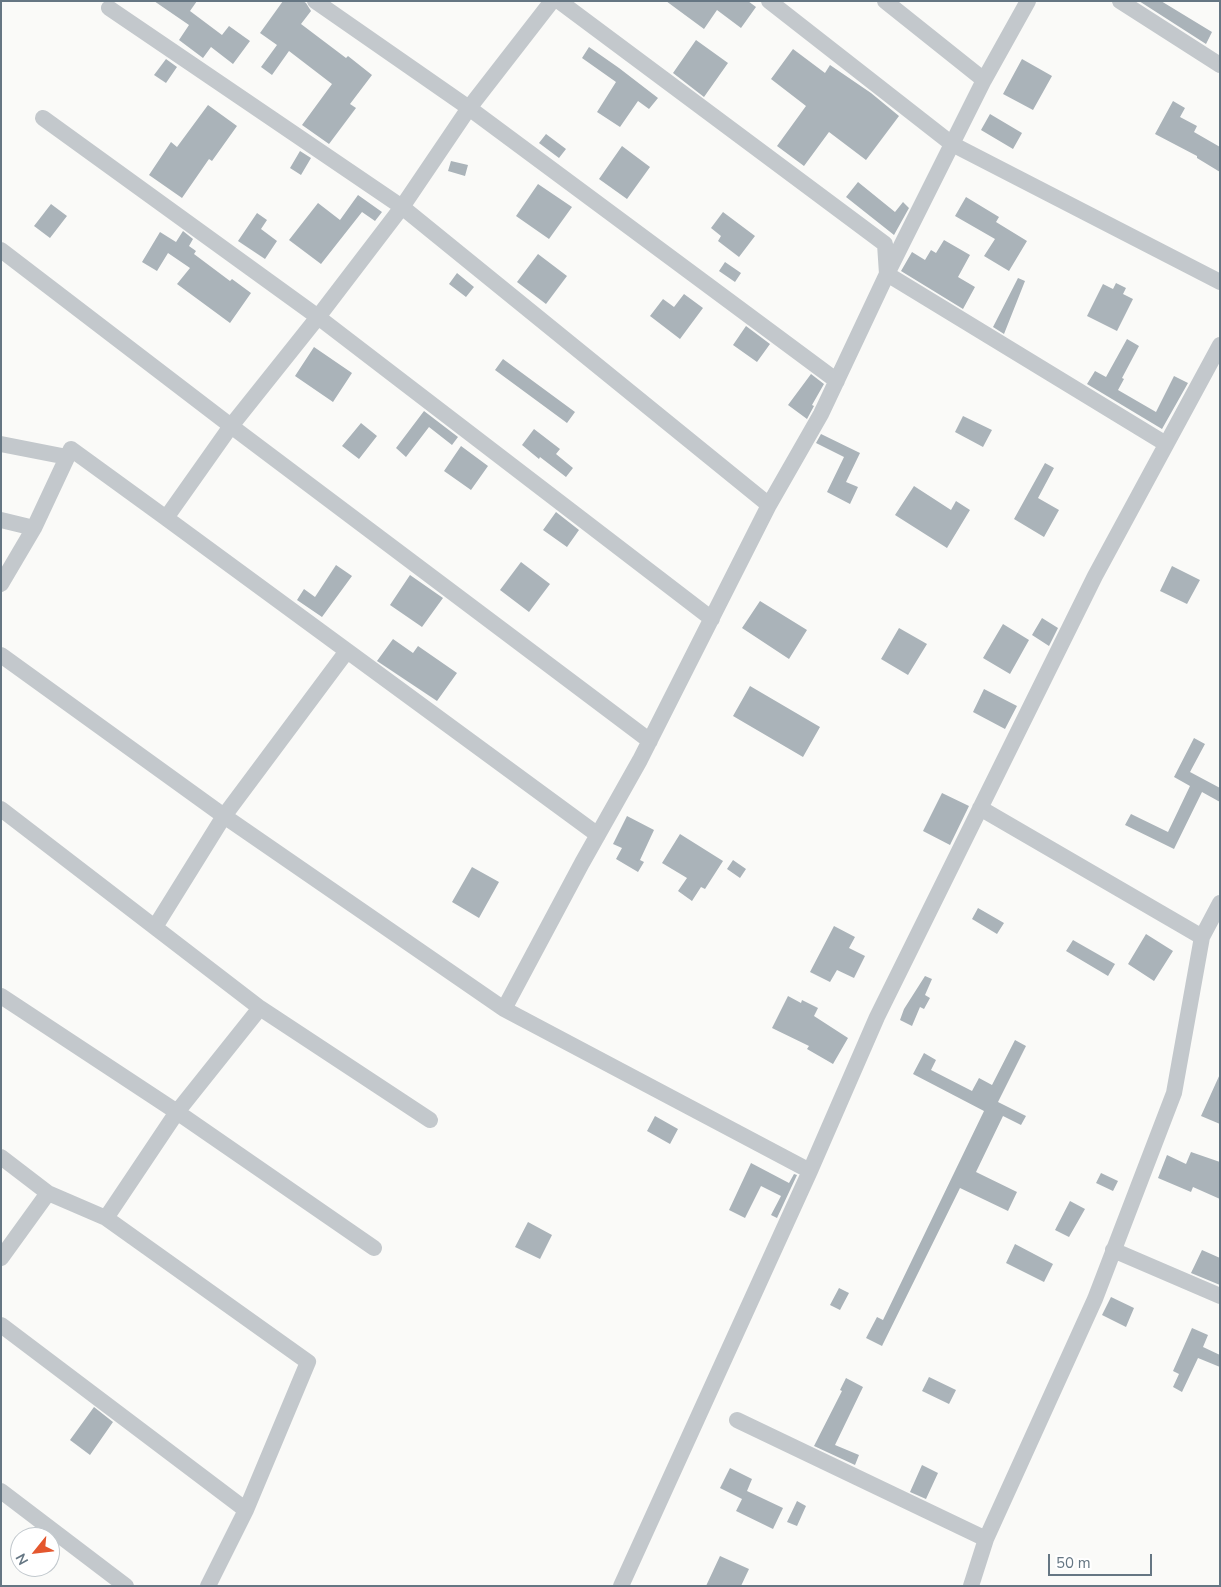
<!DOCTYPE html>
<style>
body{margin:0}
#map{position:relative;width:1221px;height:1587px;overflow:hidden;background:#fafaf8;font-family:"Nunito Sans",sans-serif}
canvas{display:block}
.frame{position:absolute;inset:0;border:2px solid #657683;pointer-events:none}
.north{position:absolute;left:10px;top:1527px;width:50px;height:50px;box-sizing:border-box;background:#fff;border:1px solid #c1c8cd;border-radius:50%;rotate:241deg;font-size:14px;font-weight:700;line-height:20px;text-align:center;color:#657683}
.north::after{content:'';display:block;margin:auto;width:18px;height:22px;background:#e4572e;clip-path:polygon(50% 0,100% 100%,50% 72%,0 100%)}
.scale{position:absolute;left:1048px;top:1554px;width:104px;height:22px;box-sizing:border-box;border:2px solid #657683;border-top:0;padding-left:6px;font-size:15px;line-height:18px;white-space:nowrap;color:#657683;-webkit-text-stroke:4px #fff;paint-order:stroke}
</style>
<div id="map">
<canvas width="1221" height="1587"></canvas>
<div class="frame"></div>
<div class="north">N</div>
<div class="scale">50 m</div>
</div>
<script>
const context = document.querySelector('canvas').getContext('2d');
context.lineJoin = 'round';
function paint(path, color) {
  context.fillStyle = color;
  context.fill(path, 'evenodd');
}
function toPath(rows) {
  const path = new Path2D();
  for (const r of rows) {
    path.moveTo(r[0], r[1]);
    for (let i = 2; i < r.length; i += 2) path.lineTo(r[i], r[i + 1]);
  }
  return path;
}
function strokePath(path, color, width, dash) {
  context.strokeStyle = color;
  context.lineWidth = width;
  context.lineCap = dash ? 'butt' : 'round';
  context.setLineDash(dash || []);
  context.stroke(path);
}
paint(toPath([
 [154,1,197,1,190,11,222,35,229,26,250,41,233,64,211,47,203,58,179,40,189,25],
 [283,1,303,1,306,3,311,11,301,24,346,58,348,56,372,75,350,104,356,108,329,144,302,125,332,84,289,51,272,75,261,67,277,45,260,33],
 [666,1,748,1,756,7,741,28,717,10,704,29],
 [1139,1,1161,1,1212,32,1206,44],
 [696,40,728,63,704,97,673,73],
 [589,47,619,68,658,98,649,109,638,101,620,127,597,112,616,82,582,58],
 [793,49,825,73,830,65,871,93,899,116,866,160,829,132,804,166,777,146,806,106,771,79],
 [166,59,177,67,166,83,154,75],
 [1022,59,1052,76,1033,110,1003,94],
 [1173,101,1185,108,1180,117,1197,126,1194,132,1220,147,1220,172,1197,158,1197,156,1155,134],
 [208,105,237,126,212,161,209,159,182,198,149,175,171,142,177,147],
 [990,114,1022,133,1013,149,981,130],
 [546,134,566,149,559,158,539,143],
 [622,146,650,167,627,199,599,179],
 [300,151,311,158,301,175,290,168],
 [451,161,468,165,465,176,448,171],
 [858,182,895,212,903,202,909,208,894,235,846,197],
 [538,184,572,207,549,239,516,216],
 [358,195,382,212,375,221,362,212,321,264,289,240,318,203,340,220],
 [966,197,999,217,996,222,1027,241,1009,271,984,256,995,239,955,216],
 [51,204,67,216,50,238,34,226],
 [723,212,755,236,739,257,718,241,721,236,711,228],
 [257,213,267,220,261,229,277,241,265,259,238,241],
 [183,231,193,239,189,246,196,251,194,254,230,281,232,279,251,293,230,323,177,284,190,268,168,253,157,271,142,262,160,232,176,242],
 [944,240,970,255,958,277,975,287,963,309,901,271,912,252,925,260,931,250,936,253],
 [538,254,567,276,546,304,517,282],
 [725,262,741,273,735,282,719,271],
 [457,273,474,287,466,297,449,284],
 [1018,278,1025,281,1004,334,993,327],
 [1116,283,1126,288,1123,294,1133,299,1117,331,1087,316,1103,284,1113,289],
 [684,294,703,308,680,339,650,316,663,299,674,307],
 [746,326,770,344,757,362,733,345],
 [1127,339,1139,346,1122,378,1124,379,1118,390,1156,412,1174,376,1188,383,1162,429,1087,384,1095,371,1106,377],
 [314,347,352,373,333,402,295,376],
 [503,359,575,412,567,423,495,370],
 [811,374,824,384,812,405,814,406,807,419,788,405],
 [424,411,458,437,452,445,429,427,406,457,396,448],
 [963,416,992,430,983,447,955,432],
 [361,423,377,436,359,459,342,446],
 [534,429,560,449,556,454,573,468,566,477,540,457,539,459,522,445],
 [821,434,860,453,846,482,858,487,850,504,827,492,844,457,816,443],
 [461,446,488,466,471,490,444,471],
 [1045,463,1054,468,1038,498,1059,510,1044,537,1014,519],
 [914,486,951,510,956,501,970,510,947,548,895,515],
 [556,512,579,530,567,547,543,530],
 [521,562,550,584,529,612,500,590],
 [336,565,352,576,322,617,297,600,304,589,315,597],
 [1172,566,1200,580,1187,604,1160,591],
 [410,575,443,598,422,627,390,605],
 [760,601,807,630,789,659,742,628],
 [1042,618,1058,628,1049,646,1032,635],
 [1003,624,1029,640,1010,674,983,658],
 [899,628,927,644,908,675,881,659],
 [393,639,413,653,418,646,457,673,437,701,377,661],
 [750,686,820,727,803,757,733,716],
 [984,689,1017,706,1005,729,973,712],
 [1194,738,1205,744,1190,772,1220,788,1220,802,1202,792,1174,849,1125,825,1131,814,1168,832,1190,786,1174,777],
 [942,793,969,806,950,845,923,831],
 [627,816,654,830,640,860,644,862,638,872,616,859,622,848,613,844],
 [680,834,723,861,705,889,701,887,692,901,678,891,687,878,662,863],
 [733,860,746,869,740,878,727,869],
 [472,867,499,882,479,918,452,902],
 [978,908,1004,923,997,934,972,919],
 [834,926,855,937,849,948,865,956,854,978,837,970,830,982,810,972],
 [1146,934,1173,951,1154,981,1128,964],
 [1073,940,1115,964,1108,976,1066,951],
 [925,976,932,979,925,995,930,998,924,1009,920,1007,912,1026,900,1020,904,1009],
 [788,996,801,1003,802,1000,818,1008,814,1016,848,1038,833,1064,807,1049,809,1046,772,1028],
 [1015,1040,1026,1046,998,1102,1026,1116,1021,1125,1003,1116,976,1172,1017,1192,1008,1211,960,1188,882,1346,866,1338,877,1317,883,1320,984,1111,913,1074,924,1053,936,1060,931,1070,972,1091,979,1078,992,1085],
 [1220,1074,1220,1124,1201,1116],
 [655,1116,678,1129,670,1144,647,1131],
 [1191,1152,1220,1162,1220,1199,1193,1187,1191,1192,1158,1178,1167,1155,1186,1164],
 [751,1163,789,1183,794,1174,797,1175,777,1218,771,1215,781,1196,761,1186,745,1218,729,1210],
 [1101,1173,1118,1181,1113,1191,1096,1183],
 [1070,1201,1085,1209,1069,1237,1055,1230],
 [528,1222,552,1235,540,1259,515,1247],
 [1015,1244,1053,1264,1044,1282,1006,1263],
 [1202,1250,1220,1258,1220,1285,1191,1273],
 [839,1288,849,1293,840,1310,830,1305],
 [1111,1297,1134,1308,1126,1327,1102,1315],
 [1192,1328,1208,1335,1203,1347,1220,1355,1220,1367,1198,1358,1182,1392,1173,1387,1179,1374,1173,1371],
 [929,1377,956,1390,949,1404,922,1391],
 [846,1378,863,1387,835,1445,859,1455,855,1465,814,1446,842,1391,840,1390],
 [94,1407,113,1422,90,1455,70,1440],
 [922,1465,938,1473,926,1499,910,1492],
 [730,1468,752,1479,747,1491,783,1508,773,1529,736,1511,742,1499,720,1488],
 [797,1501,806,1506,797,1526,787,1522],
 [720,1556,749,1569,741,1586,706,1586]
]), '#aab3b9');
strokePath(toPath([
 [315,1,469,108,837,381],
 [559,1,885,244,887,274,1166,444],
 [769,1,952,144,1220,282],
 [885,1,984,80],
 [1120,1,1220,65],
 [109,8,402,207,769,505],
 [43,118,318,317,712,619],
 [1,250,231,426,650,741],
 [1,444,67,457],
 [166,518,598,835],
 [1,520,34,528,71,449,166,518,231,426,318,317,402,207,469,108,552,1],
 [1,584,34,528],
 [1,655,224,816,504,1009,810,1171],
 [980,808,1202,937],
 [1,809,260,1008,430,1120],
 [155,927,224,816,347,651],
 [1,996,177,1112,374,1248],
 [504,1009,582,863,640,760,769,505,821,414,887,274,984,80,1028,1],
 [1,1157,48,1193],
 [106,1218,308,1362,246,1510,208,1586],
 [1113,1250,1220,1296],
 [1,1258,48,1193,106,1218,177,1112,260,1008],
 [1,1325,246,1510],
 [737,1420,986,1539],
 [1,1491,126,1586],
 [621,1586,810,1171,877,1017,1095,576,1220,345],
 [971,1586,986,1539,1095,1299,1174,1093,1202,937,1220,903]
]), '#c3c8cc', 16);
</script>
